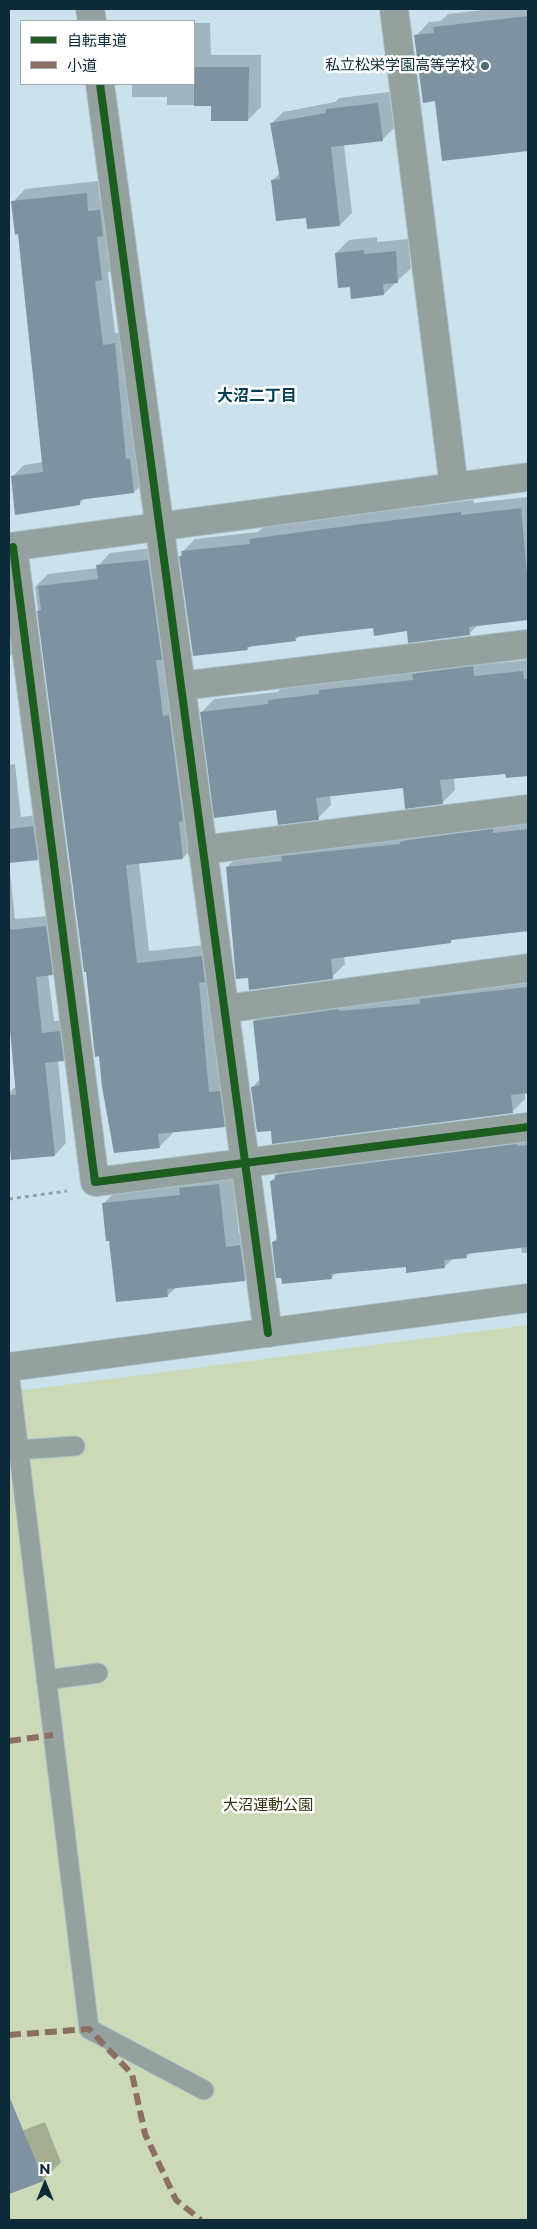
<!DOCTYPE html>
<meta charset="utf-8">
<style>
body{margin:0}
#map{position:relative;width:537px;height:2229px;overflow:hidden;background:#cbe2ed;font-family:Montserrat,"Noto Sans JP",sans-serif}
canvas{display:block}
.frame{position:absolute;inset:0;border:10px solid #0c2a37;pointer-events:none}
.legend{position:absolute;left:20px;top:20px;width:175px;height:65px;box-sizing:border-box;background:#fff;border:1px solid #9eaaaf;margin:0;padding:6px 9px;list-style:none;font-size:15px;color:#0c2a37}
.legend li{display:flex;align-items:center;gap:10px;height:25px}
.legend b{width:25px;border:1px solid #9eaaaf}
.north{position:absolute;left:20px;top:2159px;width:50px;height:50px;-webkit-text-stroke:4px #fff;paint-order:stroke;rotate:0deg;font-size:14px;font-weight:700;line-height:20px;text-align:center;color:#0c2a37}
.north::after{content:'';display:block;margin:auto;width:18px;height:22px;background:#0c2a37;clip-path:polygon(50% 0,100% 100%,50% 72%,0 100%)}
</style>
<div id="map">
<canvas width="537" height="2229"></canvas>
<div class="frame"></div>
<ul class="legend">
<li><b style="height:6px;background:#1b5e20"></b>自転車道</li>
<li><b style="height:6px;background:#8d6e63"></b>小道</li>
</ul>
<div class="north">N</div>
</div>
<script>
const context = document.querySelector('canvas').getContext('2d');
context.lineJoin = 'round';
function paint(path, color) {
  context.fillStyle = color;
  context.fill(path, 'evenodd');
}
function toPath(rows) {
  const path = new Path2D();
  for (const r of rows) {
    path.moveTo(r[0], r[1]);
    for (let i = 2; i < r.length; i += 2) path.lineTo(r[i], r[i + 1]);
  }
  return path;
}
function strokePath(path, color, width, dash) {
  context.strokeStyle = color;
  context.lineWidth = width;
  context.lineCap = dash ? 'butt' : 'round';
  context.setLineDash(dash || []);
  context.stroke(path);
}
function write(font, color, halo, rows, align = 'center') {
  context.font = font + ' Montserrat,"Noto Sans JP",sans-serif';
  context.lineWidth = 5;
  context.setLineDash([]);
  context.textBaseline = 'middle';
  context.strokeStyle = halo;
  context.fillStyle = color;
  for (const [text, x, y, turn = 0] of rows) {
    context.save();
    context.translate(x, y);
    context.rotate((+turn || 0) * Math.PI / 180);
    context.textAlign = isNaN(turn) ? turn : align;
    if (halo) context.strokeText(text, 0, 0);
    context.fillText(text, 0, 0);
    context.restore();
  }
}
paint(toPath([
 [528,1325,528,2220,9,2220,9,1392]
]), '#ccd9b6');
paint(toPath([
 [491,9,528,9,528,150,443,159,436,100,416,36,429,22,441,21,448,14],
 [194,23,210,23,211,55,261,55,261,107,248,120,213,105,167,105,167,97,132,97,132,84,194,84],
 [389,92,394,128,382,140,344,145,352,213,340,225,307,216,272,181,280,173,271,124,283,112,335,102,339,98],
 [98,181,100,200,112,198,113,267,108,273,115,333,127,332,146,480,134,492,86,497,80,503,12,477,24,465,43,462,19,233,13,202,25,189],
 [377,237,377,242,408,239,411,268,384,294,351,286,336,253,349,240],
 [528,497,528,619,479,624,469,634,374,627,299,636,295,640,251,645,247,649,181,557,182,552,195,539,258,532,264,526,473,500,474,503],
 [161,547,196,845,183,858,139,863,149,951,214,944,237,1113,224,1126,172,1131,172,1134,159,1147,87,970,85,970,35,587,48,574,98,568,98,566,110,553],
 [9,574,24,644,9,657],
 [486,654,487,664,528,660,528,774,507,777,506,772,454,778,455,790,442,803,404,787,330,795,331,805,318,818,277,809,202,712,214,699,278,692,282,687,328,682,333,678],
 [15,764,21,817,45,814,49,847,37,859,9,862,9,765],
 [528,818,528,931,454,938,450,942,344,956,345,964,332,977,227,867,240,854],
 [9,863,15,919,58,915,64,962,52,974,48,974,54,1021,71,1020,75,1047,63,1059,58,1060,66,1143,55,1155,12,1159,9,1124,9,1093,17,1085,9,1020],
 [528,979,528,1094,525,1094,525,1099,512,1112,272,1129,252,1088,260,1079,254,1021,267,1008],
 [528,1132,528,1253,522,1253,521,1247,471,1252,466,1257,454,1258,444,1267,407,1265,336,1273,331,1278,273,1242,277,1238,271,1181,289,1162],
 [232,1171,239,1234,253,1233,258,1267,245,1280,177,1287,167,1296,110,1239,103,1204,116,1191],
 [45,2122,61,2162,43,2180,9,2193,9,2136]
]), '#0003');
paint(toPath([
 [528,16,528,151,442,161,435,101,423,103,414,35,434,33,433,27],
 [194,67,249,67,248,121,211,121,211,106,194,106],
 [378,103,383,141,331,147,340,226,307,229,306,218,276,221,271,180,280,179,270,123,326,113,326,109],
 [87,193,88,211,100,210,103,236,97,237,102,280,95,281,103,345,115,343,126,459,130,458,134,493,86,499,80,500,80,505,15,515,11,476,43,472,18,234,15,235,11,201],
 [364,250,364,254,396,251,398,283,383,284,384,295,351,299,350,287,338,288,335,253],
 [521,508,528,586,528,620,469,627,470,635,408,643,407,631,374,636,373,628,295,637,296,641,247,647,248,650,193,656,179,556,182,556,181,551,250,544,249,539,362,524,461,512,461,515],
 [148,560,162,660,156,660,163,716,169,715,183,821,179,822,183,859,126,865,137,963,202,956,205,982,199,983,209,1092,220,1091,225,1127,158,1134,160,1148,114,1153,102,1087,99,1056,95,1057,86,972,84,972,37,611,41,610,38,586,98,579,96,565],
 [473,666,474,676,523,671,524,679,528,679,528,776,506,778,505,774,440,780,443,804,405,809,403,788,316,798,319,820,278,825,276,810,214,818,200,712,268,704,268,700,319,694,319,690,413,680,412,674],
 [33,826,38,860,9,863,9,829],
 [491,829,493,829,493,833,528,829,528,931,451,940,451,943,331,959,333,979,249,990,248,978,236,979,226,867,282,861,281,856,400,844,400,842,408,840],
 [46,926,53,975,36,977,42,1033,60,1031,64,1061,45,1063,55,1156,11,1160,9,1136,9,1095,16,1095,9,1019,9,930],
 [528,987,528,1093,511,1095,513,1113,272,1144,271,1131,257,1132,251,1087,260,1085,253,1021,339,1009,339,1011,420,1004,420,999],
 [517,1144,517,1146,528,1145,528,1247,466,1254,467,1258,444,1260,445,1268,406,1273,406,1267,331,1274,332,1279,282,1284,281,1278,276,1278,272,1242,277,1241,270,1181,275,1180,275,1175],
 [219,1184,226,1247,240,1245,245,1281,167,1289,168,1297,116,1302,109,1241,106,1241,102,1203,180,1195,179,1188],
 [9,2096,44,2181,9,2194]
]), '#7f929f');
const service = toPath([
 [9,1371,89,2029,204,2090],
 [18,1450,75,1446],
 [46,1680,98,1673]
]);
const minor = toPath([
 [90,9,92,21],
 [394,9,454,487],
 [100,84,268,1333],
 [9,547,528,477],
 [13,547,95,1182,528,1127],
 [181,686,528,644],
 [202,850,528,809],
 [224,1009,528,968]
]);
const tertiary = toPath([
 [9,1367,528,1298]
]);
strokePath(service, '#abc0ca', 21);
strokePath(minor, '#abc0ca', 30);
strokePath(tertiary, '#abc0ca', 30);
strokePath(toPath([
 [9,1199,67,1191]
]), '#95a2a4', 3, [4, 4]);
strokePath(service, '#94a19f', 19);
strokePath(minor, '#94a19f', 28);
strokePath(tertiary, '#94a19f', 28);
strokePath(toPath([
 [9,1741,53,1735],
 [9,2035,89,2029,132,2074,145,2134,176,2200,201,2220]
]), '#8d6e63', 6, [12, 6]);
strokePath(toPath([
 [100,84,268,1333],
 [13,547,95,1182,528,1127]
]), '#1b5e20', 8);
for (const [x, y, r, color] of [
 [485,66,5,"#4f6a77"]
]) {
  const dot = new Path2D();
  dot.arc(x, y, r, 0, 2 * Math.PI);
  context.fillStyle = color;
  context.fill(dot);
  strokePath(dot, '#fff', 2);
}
write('15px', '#0c2a37', '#fff', [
 ["私立松栄学園高等学校",475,66]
], 'right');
write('15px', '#343510', '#fff', [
 ["大沼運動公園",268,1806]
]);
write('bold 16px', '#003d54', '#fff', [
 ["大沼二丁目",257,396]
]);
</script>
